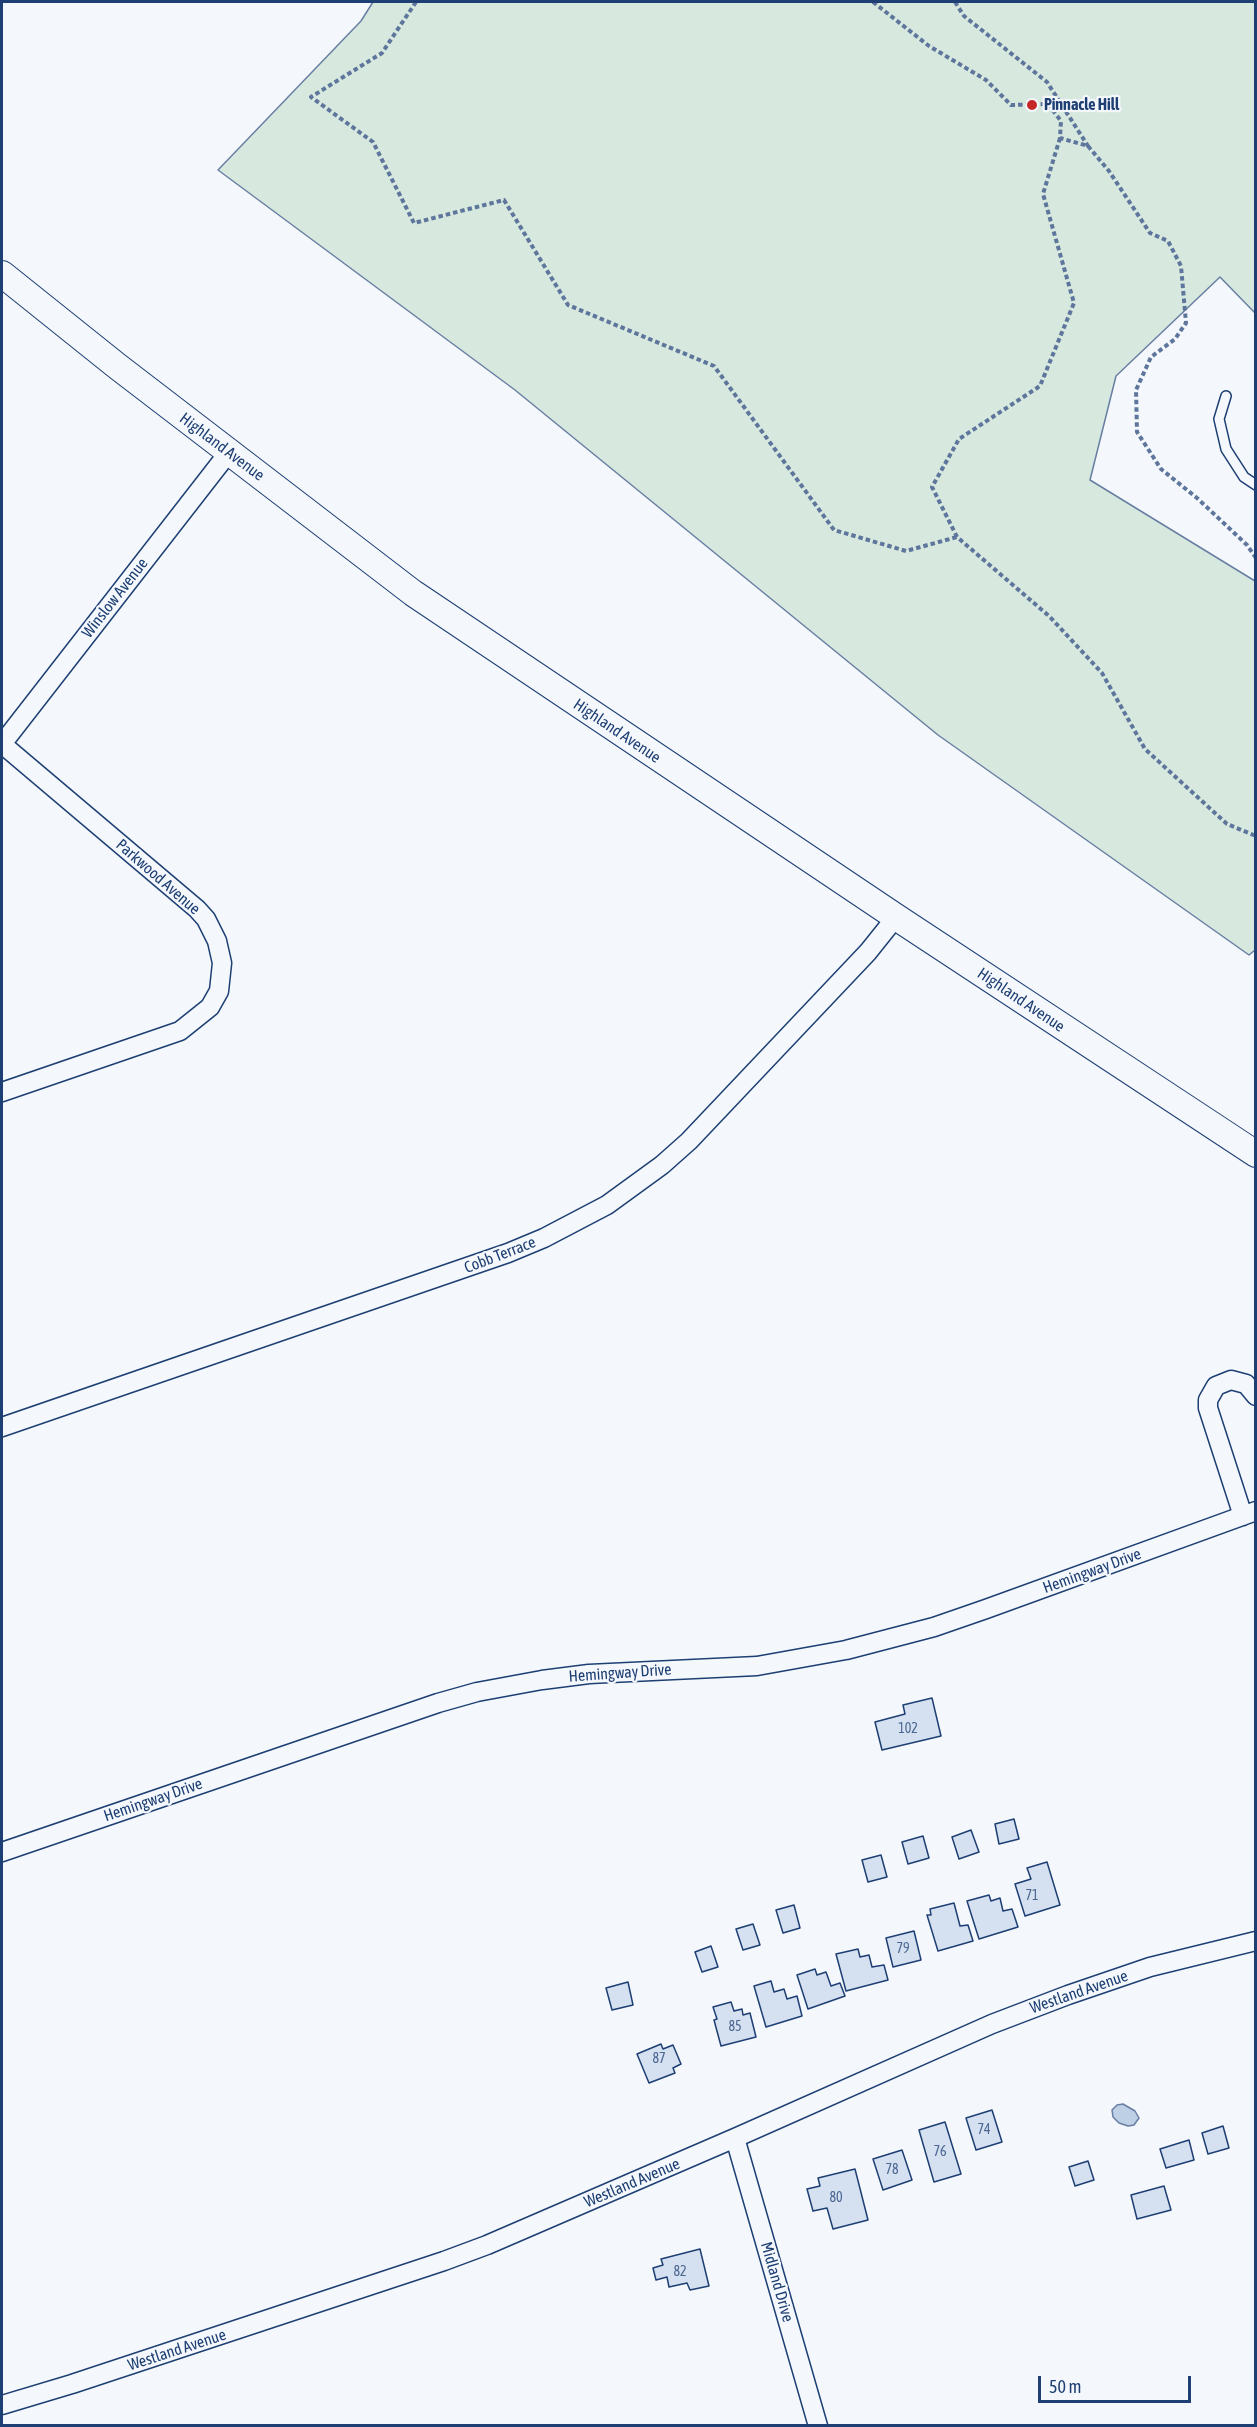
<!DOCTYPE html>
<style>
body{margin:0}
#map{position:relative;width:1257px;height:2427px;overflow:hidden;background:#f4f7fb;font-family:"Asap Condensed",sans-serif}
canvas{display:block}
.frame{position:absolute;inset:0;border:3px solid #1d3f73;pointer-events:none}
.scale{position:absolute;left:1038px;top:2376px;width:153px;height:27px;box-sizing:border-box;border:3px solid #1d3f73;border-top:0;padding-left:8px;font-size:18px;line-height:21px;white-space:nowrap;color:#1d3f73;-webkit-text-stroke:4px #f4f7fb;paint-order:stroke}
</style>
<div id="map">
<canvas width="1257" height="2427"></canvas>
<div class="frame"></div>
<div class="scale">50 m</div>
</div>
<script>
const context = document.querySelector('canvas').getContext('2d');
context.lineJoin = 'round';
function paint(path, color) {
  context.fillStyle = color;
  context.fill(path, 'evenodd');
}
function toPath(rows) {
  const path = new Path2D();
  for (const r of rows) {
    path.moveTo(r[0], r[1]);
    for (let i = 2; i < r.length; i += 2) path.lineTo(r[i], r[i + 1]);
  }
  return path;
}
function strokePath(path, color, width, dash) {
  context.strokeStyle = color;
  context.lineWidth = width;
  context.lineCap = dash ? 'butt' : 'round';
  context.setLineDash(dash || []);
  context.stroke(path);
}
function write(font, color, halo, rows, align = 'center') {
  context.font = font + ' "Asap Condensed",sans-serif';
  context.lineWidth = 4.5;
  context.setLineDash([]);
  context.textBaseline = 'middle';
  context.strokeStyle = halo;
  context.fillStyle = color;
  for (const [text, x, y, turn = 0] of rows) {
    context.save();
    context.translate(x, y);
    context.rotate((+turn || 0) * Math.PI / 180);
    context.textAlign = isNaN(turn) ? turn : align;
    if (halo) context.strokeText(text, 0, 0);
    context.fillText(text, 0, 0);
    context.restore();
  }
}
const green = toPath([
 [373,2,1255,2,1255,313,1220,277,1116,376,1090,480,1255,581,1255,950,1249,955,938,735,515,390,218,170,361,21,373,2]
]);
paint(green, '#d7e8df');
strokePath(green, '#687fa3', 1.5);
const water = toPath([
 [1123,2104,1135,2111,1139,2118,1134,2125,1128,2126,1119,2123,1113,2117,1112,2110,1117,2105,1123,2104]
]);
paint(water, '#bed0e5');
strokePath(water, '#687fa3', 1.5);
const building = toPath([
 [932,1698,941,1736,882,1750,875,1722,905,1714,903,1705,932,1698],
 [1014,1819,1019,1839,999,1844,995,1824,1014,1819],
 [971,1830,979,1852,959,1859,952,1837,971,1830],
 [923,1836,929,1858,908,1864,902,1842,923,1836],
 [881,1855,887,1877,868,1882,862,1860,881,1855],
 [1047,1862,1060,1905,1025,1916,1015,1884,1031,1879,1027,1868,1047,1862],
 [989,1895,991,1901,1000,1898,1003,1911,1012,1909,1018,1927,979,1939,967,1901,989,1895],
 [954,1903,960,1926,968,1925,973,1941,938,1951,927,1915,931,1915,930,1909,954,1903],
 [794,1905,800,1928,783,1933,776,1910,794,1905],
 [753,1924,760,1945,743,1950,736,1929,753,1924],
 [914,1931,921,1960,893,1967,886,1938,914,1931],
 [711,1946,718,1967,702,1972,695,1952,711,1946],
 [858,1949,860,1957,869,1955,872,1967,884,1965,888,1980,846,1991,836,1954,858,1949],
 [815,1969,817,1975,826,1972,831,1986,840,1983,845,1996,808,2009,797,1975,815,1969],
 [771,1981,774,1992,784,1989,787,1999,797,1996,802,2016,766,2027,754,1986,771,1981],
 [628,1982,633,2005,612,2010,606,1988,628,1982],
 [731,2002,734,2011,742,2009,743,2015,750,2013,756,2037,721,2046,714,2020,717,2019,713,2007,731,2002],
 [661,2044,663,2049,673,2045,681,2064,673,2068,675,2073,649,2083,637,2054,661,2044],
 [992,2110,1002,2142,976,2150,966,2118,992,2110],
 [945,2122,961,2174,934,2182,919,2130,945,2122],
 [1223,2126,1229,2148,1208,2154,1202,2133,1223,2126],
 [1189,2140,1194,2160,1166,2168,1160,2149,1189,2140],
 [902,2150,912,2180,883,2190,873,2159,902,2150],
 [1088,2161,1094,2180,1075,2186,1069,2167,1088,2161],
 [855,2169,868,2220,833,2229,827,2208,813,2211,807,2189,820,2186,818,2178,855,2169],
 [1164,2186,1171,2210,1137,2219,1131,2195,1164,2186],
 [700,2249,709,2286,690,2290,687,2283,669,2287,667,2277,656,2280,653,2268,663,2265,661,2259,700,2249]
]);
paint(building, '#d5e0f0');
strokePath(building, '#1d3f73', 1.5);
const lane = toPath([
 [1226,396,1219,419,1226,449,1244,477,1256,485]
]);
const street = toPath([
 [2,744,197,909,206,919,217,941,222,963,219,991,210,1007,180,1031,2,1092],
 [2,744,229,452],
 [2,1427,508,1253,544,1238,607,1205,662,1165,689,1141,868,952,896,917],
 [1243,1516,1208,1408,1208,1400,1216,1386,1231,1380,1246,1384,1256,1396],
 [2,1852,438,1703,477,1692,542,1680,589,1674,757,1666,846,1650,934,1627,986,1609,1256,1511],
 [735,2138,818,2426],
 [2,2405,72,2384,444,2261,487,2245,735,2138,992,2024,1068,1995,1150,1967,1256,1941]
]);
const secondary = toPath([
 [2,274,117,366,413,593,896,917,1256,1154]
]);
strokePath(lane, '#1d3f73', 12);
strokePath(street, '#1d3f73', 21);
strokePath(secondary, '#1d3f73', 28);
strokePath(toPath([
 [416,2,382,53,311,97,373,142,414,223,504,200,568,305,714,366,834,530,906,551,957,537],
 [873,2,929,46,986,80,1011,105,1048,104,1061,121,1060,138,1088,146,1109,171,1150,233,1168,241,1181,266,1186,323,1175,339,1151,357,1136,390,1137,432,1161,469,1197,498,1247,545,1256,558],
 [955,2,964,16,1047,82,1088,146],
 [1060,138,1043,194,1074,303,1040,386,959,439,932,487,957,537,1049,616,1102,673,1145,749,1227,824,1256,836]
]), '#5e769c', 4, [4.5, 3]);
strokePath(lane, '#f4f7fb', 9);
strokePath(street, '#f4f7fb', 18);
strokePath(secondary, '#f4f7fb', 26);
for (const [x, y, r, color] of [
 [1032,105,6,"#c62828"]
]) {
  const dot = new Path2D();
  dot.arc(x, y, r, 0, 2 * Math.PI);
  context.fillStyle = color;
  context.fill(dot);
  strokePath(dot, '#f4f7fb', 2);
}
write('14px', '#4b6792', null, [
 ["102",908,1729],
 ["71",1032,1896],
 ["79",903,1949],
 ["85",735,2027],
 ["87",659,2059],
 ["74",984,2130],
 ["76",940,2152],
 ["78",892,2170],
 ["80",836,2198],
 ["82",680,2272]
]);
write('bold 16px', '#1d3f73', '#f4f7fb', [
 ["Pinnacle Hill",1044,105]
], 'left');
write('16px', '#1d3f73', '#f4f7fb', [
 ["Highland Avenue",222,447,37],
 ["Winslow Avenue",115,598,-52],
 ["Highland Avenue",617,731,34],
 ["Parkwood Avenue",158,877,41],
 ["Highland Avenue",1021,1000,34],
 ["Cobb Terrace",500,1255,-21],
 ["Hemingway Drive",1092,1571,-20],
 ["Hemingway Drive",620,1673,-4],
 ["Hemingway Drive",153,1800,-19],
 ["Westland Avenue",1079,1992,-19],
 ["Westland Avenue",632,2183,-23],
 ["Midland Drive",777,2282,74],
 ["Westland Avenue",177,2350,-18]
]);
</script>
